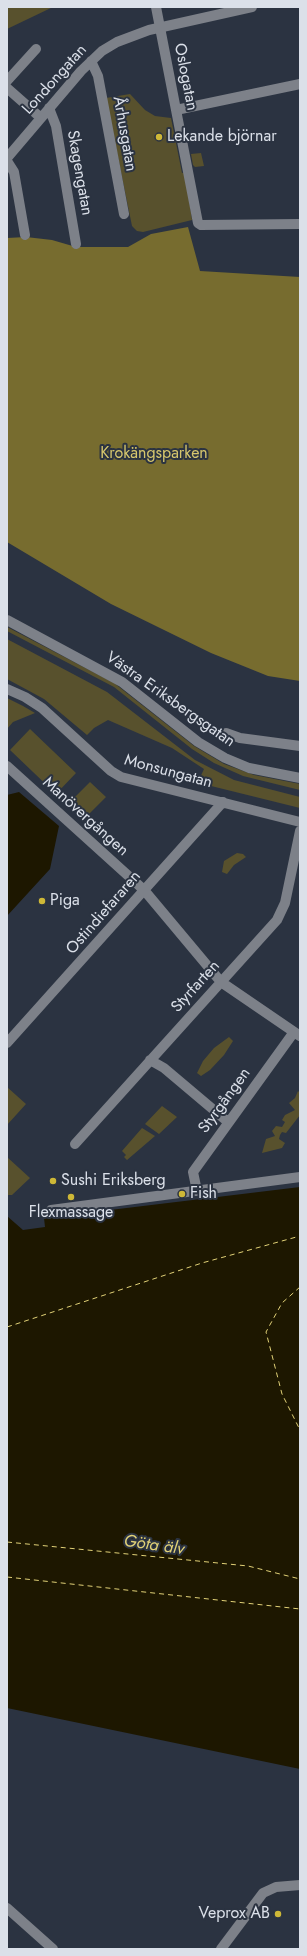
<!DOCTYPE html>
<meta charset="utf-8">
<style>
body{margin:0}
#map{position:relative;width:307px;height:1956px;overflow:hidden;background:#2b3341;font-family:Jost,sans-serif}
canvas{display:block}
.frame{position:absolute;inset:0;border:8px solid #dbe0e9;pointer-events:none}
</style>
<div id="map">
<canvas width="307" height="1956"></canvas>
<div class="frame"></div>
</div>
<script>
const context = document.querySelector('canvas').getContext('2d');
context.lineJoin = 'round';
function paint(path, color) {
  context.fillStyle = color;
  context.fill(path, 'evenodd');
}
function toPath(rows) {
  const path = new Path2D();
  for (const r of rows) {
    path.moveTo(r[0], r[1]);
    for (let i = 2; i < r.length; i += 2) path.lineTo(r[i], r[i + 1]);
  }
  return path;
}
function strokePath(path, color, width, dash) {
  context.strokeStyle = color;
  context.lineWidth = width;
  context.lineCap = dash ? 'butt' : 'round';
  context.setLineDash(dash || []);
  context.stroke(path);
}
function write(font, color, halo, rows, align = 'center') {
  context.font = font + ' Jost,sans-serif';
  context.lineWidth = 4;
  context.setLineDash([]);
  context.textBaseline = 'middle';
  context.strokeStyle = halo;
  context.fillStyle = color;
  for (const [text, x, y, turn = 0] of rows) {
    context.save();
    context.translate(x, y);
    context.rotate((+turn || 0) * Math.PI / 180);
    context.textAlign = isNaN(turn) ? turn : align;
    if (halo) context.strokeText(text, 0, 0);
    context.fillText(text, 0, 0);
    context.restore();
  }
}
paint(toPath([
 [7,7,53,7,7,29],
 [130,94,145,110,155,116,171,118,182,173,185,172,192,220,143,232,137,231,132,226,106,98],
 [201,153,204,166,195,167,193,165,191,154],
 [7,627,114,683,194,746,224,764,254,775,300,784,300,790,243,776,214,763,192,749,114,687,7,631],
 [7,639,107,692,195,760,234,780,300,797,300,808,199,783,198,782,204,769,172,748,108,720,94,728,87,735,44,699,7,679],
 [7,698,23,706,35,713,13,722,7,729],
 [30,729,76,773,56,794,10,750],
 [90,782,106,797,88,815,72,800],
 [237,853,243,854,246,857,234,865,227,874,222,872,224,861],
 [229,1037,233,1041,224,1055,210,1070,201,1076,197,1073,203,1061,214,1048],
 [7,1087,26,1104,7,1125],
 [298,1091,300,1093,300,1115,286,1133,282,1132,280,1135,279,1139,285,1143,282,1148,262,1153,266,1139,275,1136,272,1131,276,1126,282,1127,285,1122,282,1120,285,1115,295,1110,289,1103,295,1098],
 [162,1106,177,1117,159,1134,145,1124],
 [142,1128,155,1136,127,1160,124,1157,126,1155,122,1151],
 [7,1157,30,1178,12,1195,7,1195]
]), '#58512d');
paint(toPath([
 [188,227,200,271,300,277,300,681,268,676,211,653,111,604,7,542,7,238,26,237,52,240,76,247,128,247,151,234]
]), '#776c2f');
paint(toPath([
 [19,792,59,826,50,869,7,916,7,795],
 [300,1187,300,1769,7,1708,7,1216,23,1230,45,1227,44,1218]
]), '#1d1700');
strokePath(toPath([
 [300,1287,282,1303,266,1332,282,1394,300,1430],
 [7,1327,202,1263,300,1236],
 [7,1542,248,1566,300,1579],
 [7,1577,300,1609]
]), '#e1d177', 1, [5, 4]);
strokePath(toPath([
 [156,7,198,223,201,225,300,224],
 [91,61,98,76,124,214],
 [7,81,36,49],
 [7,88,41,118],
 [49,108,56,126,76,244],
 [176,110,300,84],
 [7,158,81,71,102,51,117,42,149,30,252,7],
 [7,161,14,172,25,235],
 [7,620,122,682,198,742,225,758,249,768,300,778],
 [7,689,25,697,42,708,111,771,121,777,300,822],
 [226,733,240,738,300,746],
 [7,766,144,890,221,982,300,1036],
 [7,1043,223,802],
 [150,1060,164,1068,228,1122],
 [75,1144,277,920,285,903,300,831],
 [197,1191,193,1172,294,1032],
 [51,1210,300,1177],
 [7,1908,53,1949],
 [221,1949,263,1893,276,1887,300,1885]
]), '#7d8189', 10);
for (const [x, y, r, color] of [
 [159,137,4,"#ceb837"],
 [42,901,4,"#ceb837"],
 [53,1181,4,"#ceb837"],
 [182,1194,4,"#ceb837"],
 [71,1197,4,"#ceb837"],
 [278,1914,4,"#ceb837"]
]) {
  const dot = new Path2D();
  dot.arc(x, y, r, 0, 2 * Math.PI);
  context.fillStyle = color;
  context.fill(dot);
  strokePath(dot, '#2b3341', 1.5);
}
write('16px', '#dbe0e9', '#2b3341', [
 ["Oslogatan",185,77,79],
 ["Londongatan",55,80,-48],
 ["Århusgatan",124,134,80],
 ["Skagengatan",79,173,80],
 ["Västra Eriksbergsgatan",170,700,35],
 ["Monsungatan",168,772,15],
 ["Manövergången",85,817,42],
 ["Ostindiefararen",104,913,-49],
 ["Styrfarten",196,987,-48],
 ["Styrgången",225,1101,-54]
]);
write('16px', '#dbe0e9', '#2b3341', [
 ["Lekande björnar",167,137],
 ["Piga",50,901],
 ["Sushi Eriksberg",61,1181],
 ["Fish",190,1194],
 ["Flexmassage",71,1213,"center"],
 ["Veprox AB",270,1914,"right"]
], 'left');
write('16px', '#d7c76d', '#2b3341', [
 ["Krokängsparken",154,454]
]);
write('italic 17px', '#e1d177', '#2b3341', [
 ["Göta älv",154,1546,8]
]);
</script>
